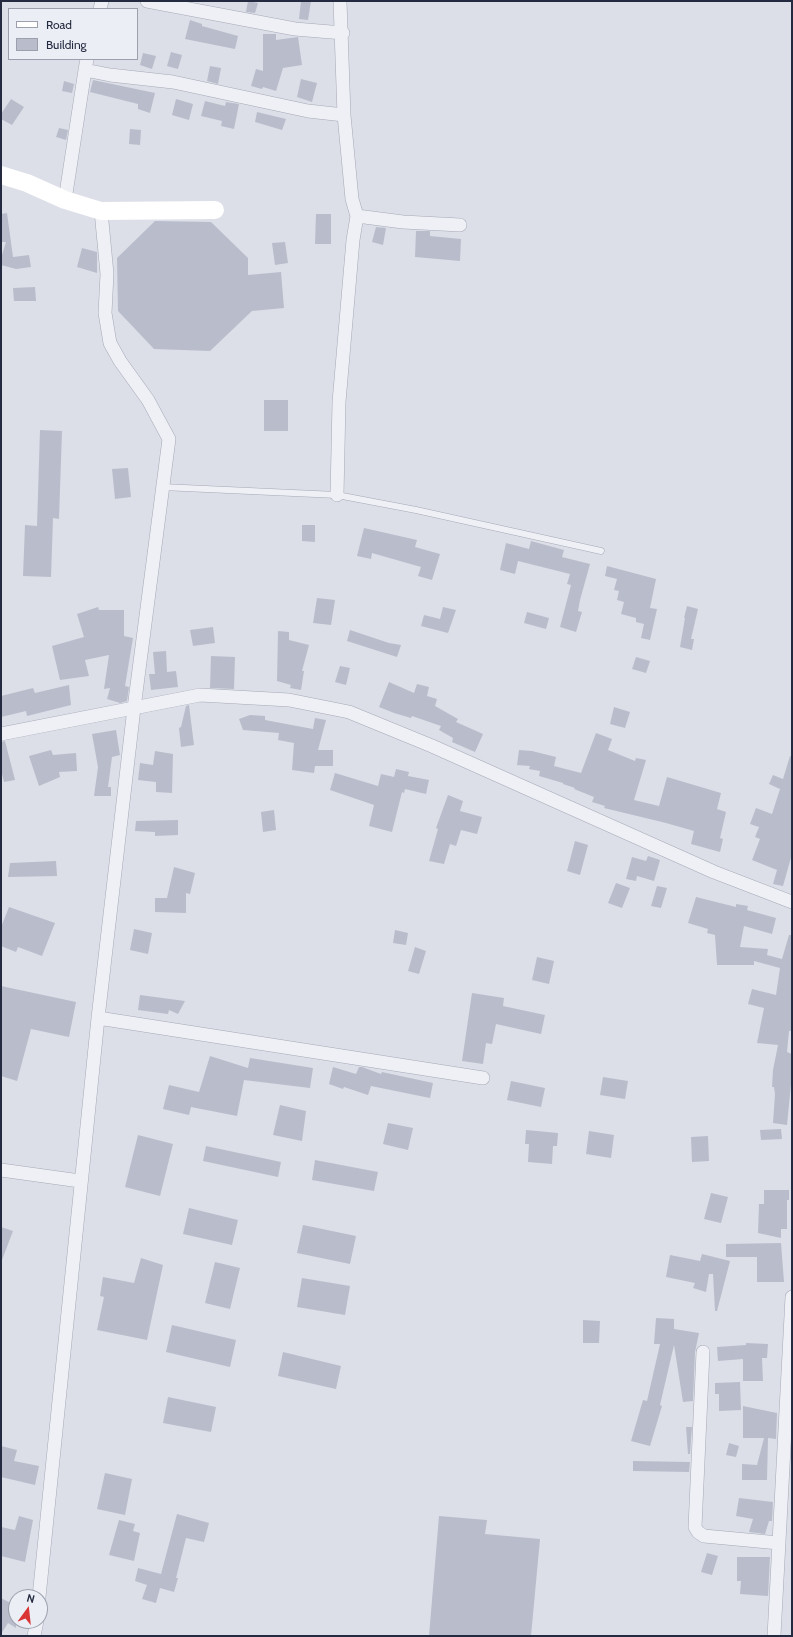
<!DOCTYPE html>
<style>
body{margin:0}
#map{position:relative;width:793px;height:1637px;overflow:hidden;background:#dcdfe8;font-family:Cabin,sans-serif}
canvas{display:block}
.frame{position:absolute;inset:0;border:2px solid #242a3f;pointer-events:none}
.legend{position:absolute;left:8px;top:8px;width:130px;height:52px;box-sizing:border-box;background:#ebeef5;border:1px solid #9ba0ac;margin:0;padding:5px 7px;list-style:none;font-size:12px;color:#242a3f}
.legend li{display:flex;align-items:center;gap:8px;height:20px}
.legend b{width:20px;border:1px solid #9ba0ac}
.north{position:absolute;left:8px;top:1589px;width:40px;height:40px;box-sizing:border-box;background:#ebeef5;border:1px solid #9ba0ac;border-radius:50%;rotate:15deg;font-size:11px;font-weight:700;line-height:16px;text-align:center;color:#242a3f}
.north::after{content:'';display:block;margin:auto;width:14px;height:18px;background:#da3434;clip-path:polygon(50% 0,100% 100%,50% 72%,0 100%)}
</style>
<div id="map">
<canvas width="793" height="1637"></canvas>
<div class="frame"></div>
<ul class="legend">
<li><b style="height:5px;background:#fff"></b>Road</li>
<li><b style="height:11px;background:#b9bdcb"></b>Building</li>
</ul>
<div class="north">N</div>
</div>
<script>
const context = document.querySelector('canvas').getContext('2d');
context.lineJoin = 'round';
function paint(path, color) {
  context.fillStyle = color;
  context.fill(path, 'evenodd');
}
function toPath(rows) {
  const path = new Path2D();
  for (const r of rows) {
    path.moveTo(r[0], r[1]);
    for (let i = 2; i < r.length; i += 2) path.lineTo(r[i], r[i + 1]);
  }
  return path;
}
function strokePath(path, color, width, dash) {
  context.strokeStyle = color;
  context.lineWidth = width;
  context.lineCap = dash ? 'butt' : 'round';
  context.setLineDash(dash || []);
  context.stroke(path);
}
paint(toPath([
 [248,1,258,3,255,13,246,12],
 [301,1,311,1,308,20,299,19],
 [190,20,202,24,202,26,238,36,235,49,185,39],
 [263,34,276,34,276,40,298,37,302,65,283,68,276,91,263,87,262,89,251,86,256,69,263,71],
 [171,52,182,55,178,69,167,66],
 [143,53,156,56,152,69,140,65],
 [210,66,221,68,218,84,207,81],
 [301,79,317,83,312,102,297,97],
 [93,80,155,93,150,113,138,109,138,104,90,92],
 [64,81,74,84,72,93,62,91],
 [11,99,24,107,12,125,1,119,1,114],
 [176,99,193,104,189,120,172,115],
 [205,101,225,106,226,102,239,104,234,129,221,126,222,121,201,116],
 [257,112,286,119,282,130,255,122],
 [59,128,68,130,66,140,56,137],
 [130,129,141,130,140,145,129,144],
 [7,213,13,257,29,255,31,267,16,269,1,265,1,258,6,242,1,242,1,214],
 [316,214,331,214,331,244,315,244],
 [155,221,211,222,248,258,248,275,281,272,284,308,252,311,210,351,154,349,118,311,117,258],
 [376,227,386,228,383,245,372,242],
 [416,231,430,231,430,236,461,239,460,261,415,257],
 [285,242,288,263,275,265,272,243],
 [82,248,97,252,97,273,77,267],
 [35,287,36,301,14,301,13,288],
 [264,400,288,400,288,431,264,431],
 [40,430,62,431,59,519,53,518,51,577,23,576,25,525,37,526],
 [128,468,131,497,115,499,112,469],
 [302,525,315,525,315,542,302,541],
 [364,528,417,540,415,547,440,554,432,580,418,576,421,567,372,553,371,559,357,556],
 [531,541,564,550,562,557,590,564,580,600,578,611,582,612,576,632,560,627,571,585,567,584,570,574,518,561,515,574,500,570,506,543,529,549],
 [607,566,656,579,650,608,657,609,650,640,641,638,644,624,636,622,636,618,621,614,624,602,617,600,619,591,614,590,617,579,605,576],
 [317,598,335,600,331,625,313,623],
 [687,606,698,609,691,639,694,639,692,650,680,647,685,618,684,618],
 [98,607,99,610,124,610,124,636,133,638,125,686,129,687,127,701,120,703,107,699,110,688,104,689,109,655,85,660,89,676,60,680,52,646,84,637,77,614],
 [443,607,456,610,448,633,421,626,424,615,440,619],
 [527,612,549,618,546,629,524,623],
 [213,627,215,643,193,646,190,630],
 [350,630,389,643,401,645,397,657,347,641],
 [278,631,289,632,289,640,309,645,302,671,304,671,301,690,290,688,291,685,277,681],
 [166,651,167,672,176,671,178,687,151,690,149,674,155,674,153,652],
 [211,656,235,657,234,689,210,688],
 [636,657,650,661,646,673,632,669],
 [340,666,350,668,346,685,335,682],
 [389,682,414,693,417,684,429,687,427,696,437,699,435,706,458,719,456,722,483,734,475,752,452,742,453,738,439,730,441,726,412,716,411,718,394,713,379,707],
 [69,685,71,705,27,716,26,711,1,717,1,696,33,688,35,693],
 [189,705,194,745,181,747,179,728,181,727,186,706],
 [614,707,630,712,625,728,610,724],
 [250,715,265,716,265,720,313,729,315,718,326,720,318,750,333,750,333,766,315,766,314,773,292,770,294,743,278,740,279,733,243,730,239,719],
 [116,730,120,755,112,757,108,787,111,787,111,796,94,796,98,767,92,734],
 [596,733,612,739,608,750,635,761,636,758,646,760,634,800,659,806,667,777,721,793,717,809,726,812,720,838,723,839,720,852,691,844,694,831,666,823,604,808,605,806,592,802,594,797,574,789,575,788,563,784,563,783,539,776,540,771,529,769,530,766,517,765,519,750,532,751,556,757,554,766,581,773],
 [5,741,15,780,4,782,1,770,1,742],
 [51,750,53,755,76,753,77,771,59,772,60,777,39,786,29,756],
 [155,751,173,754,172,793,156,792,156,782,138,780,140,763,153,765],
 [790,756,792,757,792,854,783,886,773,884,777,870,752,860,760,839,755,837,759,827,750,824,756,808,772,814,780,789,769,784,773,775,783,779],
 [396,769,409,772,408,776,429,780,426,794,405,789,404,793,402,792,392,832,369,826,374,805,330,790,335,773,378,786,381,774,394,777],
 [448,795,463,801,460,811,482,817,477,834,461,830,456,846,450,844,444,864,429,861,438,829,436,828],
 [274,810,276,830,263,832,261,812],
 [178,820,178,835,155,836,155,832,135,831,136,821],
 [575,841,588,845,580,875,567,871],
 [648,856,660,860,654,881,637,876,636,881,626,879,632,857,646,861],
 [56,861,57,876,8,877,10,863],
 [174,867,195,873,190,894,186,893,186,913,155,912,155,898,167,898],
 [616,883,630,888,622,908,608,903],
 [657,886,667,888,661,908,651,906],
 [696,897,736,907,736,904,748,906,747,910,776,918,772,934,744,926,740,947,768,949,767,955,782,959,789,935,792,935,792,1031,789,1031,787,1052,792,1054,792,1074,787,1125,773,1123,775,1094,774,1087,772,1087,773,1070,778,1045,757,1043,764,1008,748,1004,752,989,776,995,780,968,754,961,754,965,717,965,715,935,707,933,708,929,688,923],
 [9,907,55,923,42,956,18,947,16,952,1,946,1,927],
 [134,929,152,933,148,954,130,950],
 [395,930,408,933,406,945,393,943],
 [415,947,426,951,419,974,408,971],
 [537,957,554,961,549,984,532,980],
 [1,986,76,1002,69,1037,31,1029,17,1081,1,1076],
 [472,993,504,998,503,1006,545,1015,541,1034,496,1024,492,1044,486,1043,483,1064,462,1061],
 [140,995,185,1001,178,1014,169,1010,168,1014,138,1010],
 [210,1056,248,1068,250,1058,313,1068,310,1088,244,1080,237,1116,191,1107,189,1115,163,1109,169,1085,199,1092],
 [333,1067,356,1074,359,1067,362,1067,381,1074,382,1072,433,1083,430,1098,371,1086,368,1095,344,1087,343,1089,329,1084],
 [603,1077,628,1081,625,1099,600,1095],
 [511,1081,545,1088,541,1107,507,1100],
 [280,1105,306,1111,302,1141,273,1135],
 [388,1123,413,1128,408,1150,383,1144],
 [781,1129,782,1139,761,1140,760,1130],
 [526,1130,558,1133,557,1146,553,1146,552,1164,528,1162,529,1144,525,1144],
 [589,1131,614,1135,611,1158,586,1154],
 [138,1135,173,1144,160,1196,125,1187],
 [708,1136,709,1161,692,1162,691,1137],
 [206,1146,281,1162,278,1177,203,1161],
 [315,1160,378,1172,374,1191,312,1180],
 [764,1190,789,1190,789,1200,787,1200,787,1229,781,1229,781,1238,758,1233,759,1204,764,1204],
 [711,1193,728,1197,721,1223,704,1219],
 [189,1208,238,1220,232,1245,183,1234],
 [303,1225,356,1236,350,1264,297,1253],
 [1,1227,13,1231,2,1260,1,1260],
 [781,1243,784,1282,757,1282,757,1257,726,1257,726,1244],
 [702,1254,730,1261,717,1311,715,1311,713,1274,709,1274,706,1292,693,1288,695,1283,666,1277,670,1255,700,1261],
 [141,1258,163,1265,147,1340,97,1330,104,1297,100,1296,103,1277,134,1283],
 [215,1262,240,1268,230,1309,205,1303],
 [302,1278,350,1286,345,1315,297,1307],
 [656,1318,674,1319,674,1329,699,1333,695,1352,693,1401,683,1402,674,1345,660,1405,662,1406,650,1446,631,1441,643,1400,647,1401,660,1344,654,1344],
 [583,1320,600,1321,599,1343,583,1343],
 [172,1325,236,1340,230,1367,166,1352],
 [746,1343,768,1344,767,1358,762,1358,763,1381,743,1381,743,1359,718,1361,717,1347,746,1345],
 [283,1352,341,1366,336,1389,278,1376],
 [740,1382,741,1410,719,1411,719,1394,715,1394,715,1383],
 [168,1397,216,1407,211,1432,163,1423],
 [743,1406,777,1413,776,1439,768,1438,767,1480,742,1480,742,1464,757,1465,764,1438,743,1438],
 [686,1427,692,1427,690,1454,688,1454],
 [729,1443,739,1446,736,1457,726,1455],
 [1,1446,17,1450,14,1461,39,1466,35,1485,1,1477],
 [633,1461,690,1462,689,1472,633,1471],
 [105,1473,132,1479,125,1515,97,1509],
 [739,1498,773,1502,772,1521,769,1521,765,1534,749,1532,753,1519,736,1516],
 [177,1514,209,1523,204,1542,186,1538,176,1578,178,1578,174,1592,160,1588,156,1603,142,1599,147,1585,135,1581,138,1568,161,1574],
 [19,1516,33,1520,25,1562,1,1556,1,1527,15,1530],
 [439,1516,487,1520,485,1534,540,1539,531,1636,429,1636],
 [119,1520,135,1524,133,1531,140,1533,134,1561,109,1555],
 [707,1553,718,1556,712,1575,701,1572],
 [737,1557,770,1557,768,1596,740,1594,741,1581,737,1581],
 [1,1598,16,1606,16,1628,8,1623,1,1634]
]), '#b9bdcb');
const lane = toPath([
 [162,487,337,495,416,510,601,551]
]);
const street = toPath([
 [147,1,295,29,343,33],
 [100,9,102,1],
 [87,59,85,70,110,75,173,82,308,111,344,115],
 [65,200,85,70],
 [357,216,403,222,460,225],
 [337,495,339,402,353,240,357,216,352,199,344,115,340,1],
 [1,734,200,695,289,700,349,712,432,746,714,872,792,902],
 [98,1018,483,1078],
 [1,1170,80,1181],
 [703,1352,695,1527,698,1532,704,1536,779,1543],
 [39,1597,98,1018,134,708,169,439,148,400,120,361,110,343,105,313,107,274,101,211],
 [34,1636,37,1621],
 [774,1636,792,1297]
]);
strokePath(lane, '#a5a9b5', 7);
strokePath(street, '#a5a9b5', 14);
strokePath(lane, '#eff0f6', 6);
strokePath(street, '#eff0f6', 13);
strokePath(toPath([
 [1,175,27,183,65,200,101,211,215,210]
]), '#fff', 18);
</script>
